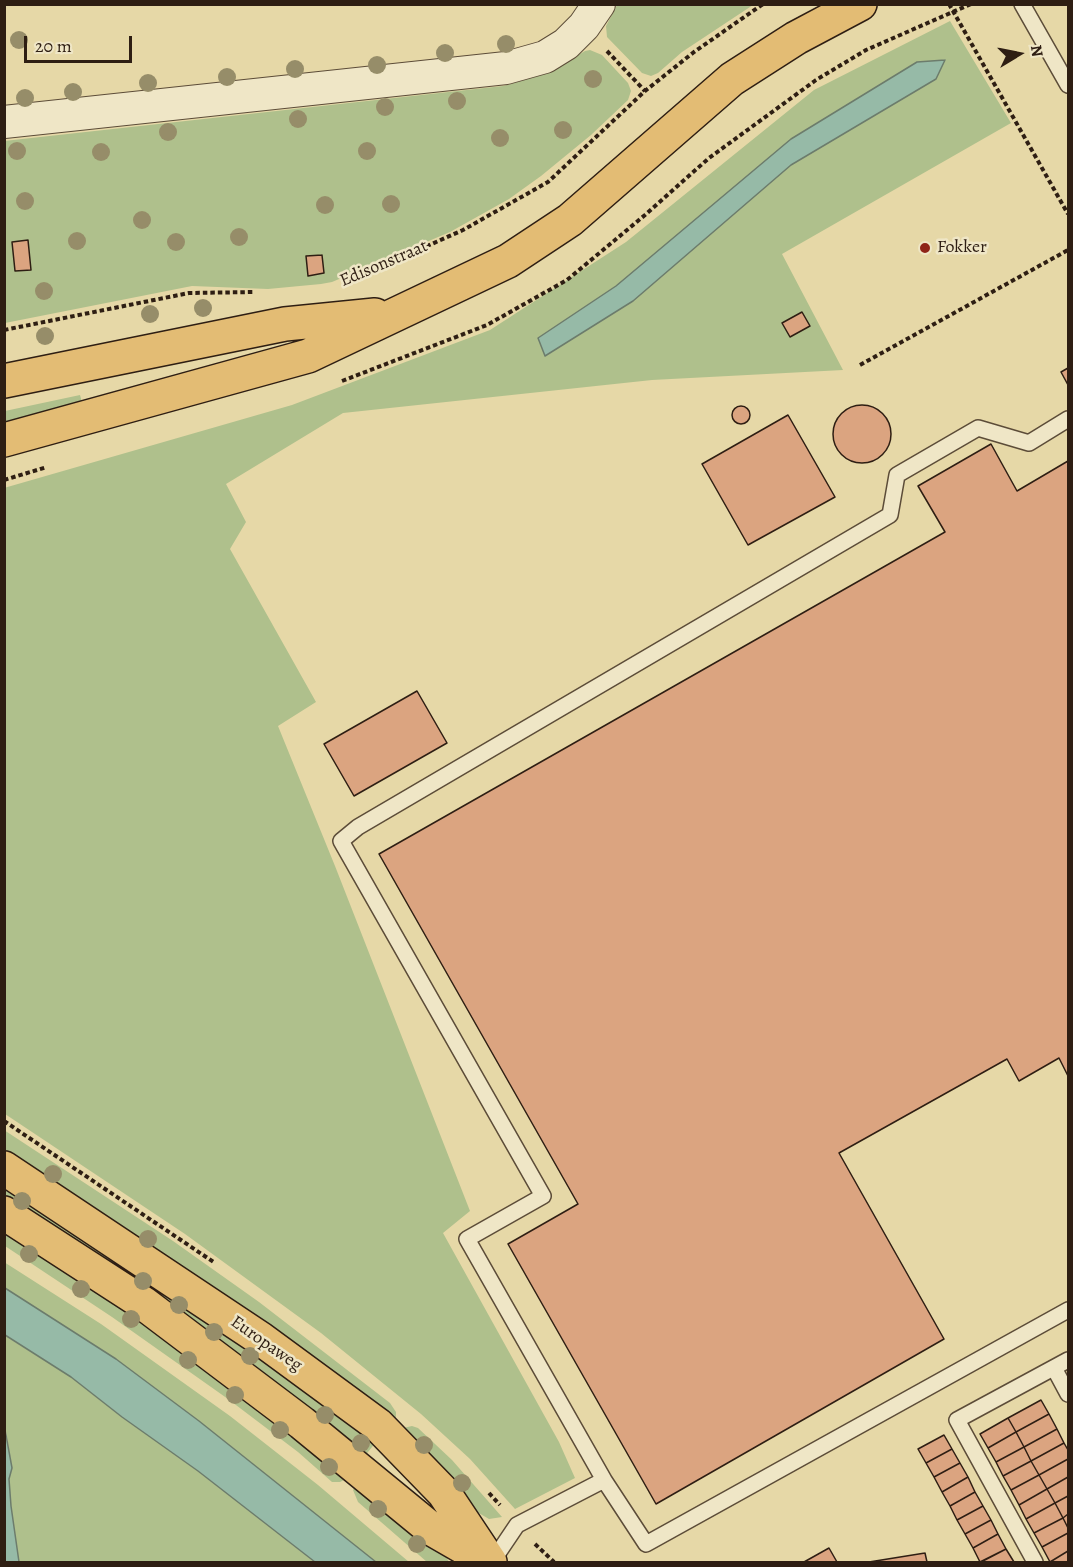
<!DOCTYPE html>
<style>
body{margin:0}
#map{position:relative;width:1073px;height:1567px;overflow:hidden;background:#e6d8a7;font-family:Alegreya,serif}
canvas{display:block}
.frame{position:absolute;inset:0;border:6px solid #2e1e13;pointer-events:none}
.north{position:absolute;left:989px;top:24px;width:60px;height:60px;-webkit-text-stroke:4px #efe6c6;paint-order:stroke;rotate:80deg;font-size:16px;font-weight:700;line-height:24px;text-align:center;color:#2e1e13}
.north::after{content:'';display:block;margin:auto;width:21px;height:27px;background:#2e1e13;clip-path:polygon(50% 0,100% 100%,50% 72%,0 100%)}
.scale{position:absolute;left:24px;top:36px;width:108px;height:27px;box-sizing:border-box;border:3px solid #2e1e13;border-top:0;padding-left:8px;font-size:18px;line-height:21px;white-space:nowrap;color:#2e1e13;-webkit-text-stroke:4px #efe6c6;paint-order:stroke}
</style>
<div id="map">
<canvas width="1073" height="1567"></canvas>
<div class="frame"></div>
<div class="north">N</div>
<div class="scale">20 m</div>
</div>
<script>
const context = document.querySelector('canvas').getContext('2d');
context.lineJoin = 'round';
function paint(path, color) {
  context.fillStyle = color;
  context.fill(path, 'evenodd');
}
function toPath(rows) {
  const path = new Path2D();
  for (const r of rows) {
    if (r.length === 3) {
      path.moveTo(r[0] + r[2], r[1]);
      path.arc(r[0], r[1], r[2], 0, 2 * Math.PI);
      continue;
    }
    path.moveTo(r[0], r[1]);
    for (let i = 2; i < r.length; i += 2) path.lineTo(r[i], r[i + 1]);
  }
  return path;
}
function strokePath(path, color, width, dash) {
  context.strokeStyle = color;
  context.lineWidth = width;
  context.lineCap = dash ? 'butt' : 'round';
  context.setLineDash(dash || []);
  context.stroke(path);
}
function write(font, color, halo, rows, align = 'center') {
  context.font = font + ' Alegreya,serif';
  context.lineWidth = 5;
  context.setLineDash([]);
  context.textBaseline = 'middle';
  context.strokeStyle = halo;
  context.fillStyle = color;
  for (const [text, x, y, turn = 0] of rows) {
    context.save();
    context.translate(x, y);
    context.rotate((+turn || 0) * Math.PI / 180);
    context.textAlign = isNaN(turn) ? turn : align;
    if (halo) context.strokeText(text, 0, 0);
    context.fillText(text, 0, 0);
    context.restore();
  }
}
paint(toPath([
 [617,5,617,4,753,5,682,52,658,73,651,76,642,73,607,37,606,26],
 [950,21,1011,123,782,254,843,370,652,380,343,413,226,484,246,522,230,549,316,702,278,726,335,866,470,1211,443,1233,559,1442,575,1478,515,1509,470,1459,421,1414,321,1333,185,1234,5,1114,4,488,292,405,490,330,626,242,814,90],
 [590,50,602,55,628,83,631,91,628,100,591,135,541,176,509,199,450,232,332,282,321,284,268,289,192,286,5,323,4,141,503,86,548,73,585,51],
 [80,395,83,406,5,428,5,411],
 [4,1130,173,1241,259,1302,390,1403,396,1412,396,1417,392,1425,5,1152],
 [4,1178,41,1201,376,1442,364,1457,5,1202],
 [4,1225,240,1385,346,1479,340,1482,332,1482,298,1452,228,1399,112,1317,5,1246],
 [4,1262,101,1324,230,1416,318,1485,409,1562,376,1562,199,1421,116,1359,5,1288],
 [4,1335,71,1377,122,1417,198,1471,315,1562,19,1562,11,1506,9,1479,12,1468,5,1424],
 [412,1426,418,1428,452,1460,502,1517,489,1519,477,1512,403,1428],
 [360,1480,443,1551,449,1562,427,1562,358,1502,353,1490]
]), '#afc08c');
const water = toPath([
 [945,60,936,79,791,165,633,301,545,356,538,338,616,286,791,139,917,62,945,60],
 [5,1288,116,1359,199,1421,376,1562,315,1562,198,1471,122,1417,71,1377,5,1335,5,1288],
 [4,1424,12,1468,9,1479,11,1506,19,1562,5,1562,4,1424]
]);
paint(water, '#96baa7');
strokePath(water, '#6c7c6c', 1.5);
const building = toPath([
 [28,240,31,270,15,271,12,242,28,240],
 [322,255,324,273,308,276,306,256,322,255],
 [802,312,810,326,790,337,782,323,802,312],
 [1068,368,1068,385,1061,372,1068,368],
 [862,434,29],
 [741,415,9],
 [788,415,835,497,748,545,702,464,788,415],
 [991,444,1017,491,1068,461,1068,1076,1059,1058,1019,1081,1007,1059,839,1153,944,1339,656,1504,508,1244,578,1204,379,854,945,532,918,486,991,444],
 [417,691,447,743,354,796,324,744,417,691],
 [1041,1400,1049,1414,1016,1432,1008,1418,1041,1400],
 [1049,1414,1057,1429,1024,1447,1016,1432,1049,1414],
 [1008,1418,1016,1432,988,1448,980,1434,1008,1418],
 [1057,1429,1064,1443,1031,1461,1024,1447,1057,1429],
 [1016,1432,1024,1447,996,1462,988,1448,1016,1432],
 [944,1435,952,1449,926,1463,918,1449,944,1435],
 [1064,1443,1068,1450,1068,1459,1039,1475,1031,1461,1064,1443],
 [1024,1447,1031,1461,1003,1476,996,1462,1024,1447],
 [952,1449,960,1463,934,1477,926,1463,952,1449],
 [1068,1459,1068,1477,1047,1489,1039,1475,1068,1459],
 [1031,1461,1039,1475,1011,1490,1003,1476,1031,1461],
 [960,1463,968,1477,942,1492,934,1477,960,1463],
 [1039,1475,1047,1489,1019,1505,1011,1490,1039,1475],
 [968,1477,975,1492,950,1506,942,1492,968,1477],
 [1068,1477,1068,1496,1055,1503,1047,1489,1068,1477],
 [1047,1489,1055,1503,1026,1519,1019,1505,1047,1489],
 [975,1492,983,1506,957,1520,950,1506,975,1492],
 [1068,1496,1068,1514,1063,1518,1055,1503,1068,1496],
 [1055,1503,1063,1518,1034,1533,1026,1519,1055,1503],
 [983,1506,991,1520,965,1534,957,1520,983,1506],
 [1068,1514,1068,1528,1063,1518,1068,1514],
 [1063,1518,1068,1528,1068,1533,1042,1547,1034,1533,1063,1518],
 [991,1520,998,1534,973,1548,965,1534,991,1520],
 [1068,1533,1068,1551,1050,1562,1042,1547,1068,1533],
 [998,1534,1006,1549,980,1562,973,1548,998,1534],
 [829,1548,837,1562,804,1562,829,1548],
 [1006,1549,1014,1562,981,1562,1006,1549],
 [1068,1551,1068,1562,1050,1562,1068,1551],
 [925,1553,927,1562,869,1562,925,1553]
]);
paint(building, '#dba480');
strokePath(building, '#2e1e13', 1.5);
const service = toPath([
 [1022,4,1068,85],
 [1054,1368,1068,1394],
 [604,1480,646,1544,1068,1310],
 [492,1562,517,1525,604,1480,467,1239,543,1196,341,841,358,827,890,515,897,475,978,428,1029,443,1068,419],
 [1035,1562,957,1420,1068,1360]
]);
const minor = toPath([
 [4,122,506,68,545,57,566,44,584,26,599,4]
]);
const primary = toPath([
 [4,381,285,324,375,315],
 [4,440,308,356,508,261,570,220,732,79,796,38,860,4],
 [4,1168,261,1339,378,1425,444,1493,490,1562],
 [4,1213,143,1303,302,1423,430,1528,484,1559]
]);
strokePath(service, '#5c4c38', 18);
strokePath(minor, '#5c4c38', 34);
strokePath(primary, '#2e1e13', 36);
strokePath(toPath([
 [949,4,1068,214],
 [607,51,645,91],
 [351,280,463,230,548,182,645,91,694,52,763,4],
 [4,330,189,293,255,292],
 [860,365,1068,250],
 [342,381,487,325,567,280,645,215,709,158,816,80,866,50,971,4],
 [4,480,47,467],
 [4,1121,215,1263],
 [489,1493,500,1505],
 [535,1544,554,1562]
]), '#2e1e13', 4, [4.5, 3]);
strokePath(service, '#efe6c6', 15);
strokePath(minor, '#efe6c6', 32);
strokePath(primary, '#e3bc74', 33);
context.fillStyle = '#968d69';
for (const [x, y] of [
 [19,40],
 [506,44],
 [445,53],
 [377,65],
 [295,69],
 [227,77],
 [593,79],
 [148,83],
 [73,92],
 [25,98],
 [457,101],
 [385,107],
 [298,119],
 [563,130],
 [168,132],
 [500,138],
 [17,151],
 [367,151],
 [101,152],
 [25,201],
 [391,204],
 [325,205],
 [142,220],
 [239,237],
 [77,241],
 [176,242],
 [44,291],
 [203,308],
 [150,314],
 [45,336],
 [53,1174],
 [22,1201],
 [148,1239],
 [29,1254],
 [143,1281],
 [81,1289],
 [179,1305],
 [131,1319],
 [214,1332],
 [250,1356],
 [188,1360],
 [235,1395],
 [325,1415],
 [280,1430],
 [361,1443],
 [424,1445],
 [329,1467],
 [462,1483],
 [378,1509],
 [417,1544]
]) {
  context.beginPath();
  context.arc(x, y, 9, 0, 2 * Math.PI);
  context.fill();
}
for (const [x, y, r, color] of [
 [925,248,6,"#8f2418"]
]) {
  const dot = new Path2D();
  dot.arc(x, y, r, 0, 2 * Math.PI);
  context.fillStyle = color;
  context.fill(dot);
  strokePath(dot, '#efe6c6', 2);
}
write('18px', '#2e1e13', '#efe6c6', [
 ["Fokker",937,248]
], 'left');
write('18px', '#2e1e13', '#efe6c6', [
 ["Edisonstraat",384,264,-23],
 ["Europaweg",266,1344,35]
]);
</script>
